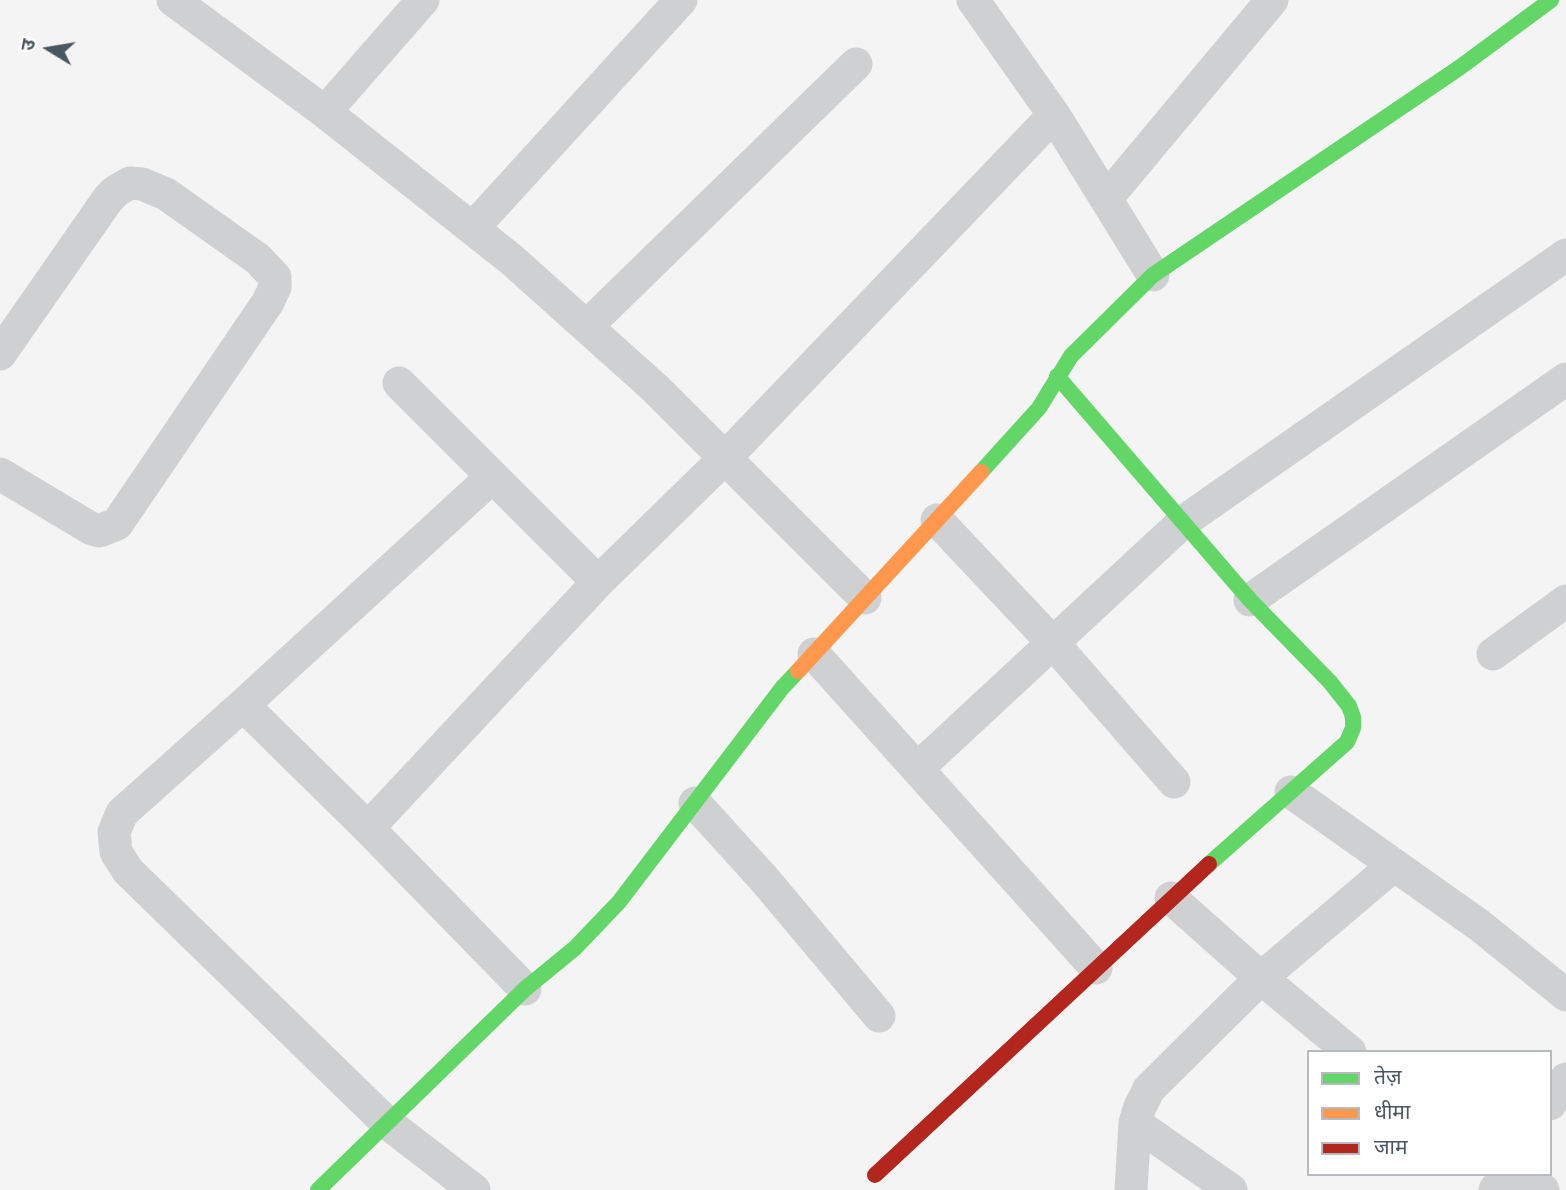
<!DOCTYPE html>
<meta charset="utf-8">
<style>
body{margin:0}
#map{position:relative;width:1566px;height:1190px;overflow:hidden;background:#f4f4f4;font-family:Helvetica,"Noto Sans Devanagari",sans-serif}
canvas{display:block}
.legend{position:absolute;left:1307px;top:1050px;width:245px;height:126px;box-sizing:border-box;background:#fff;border:2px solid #b7bbc0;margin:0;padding:9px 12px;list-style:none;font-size:21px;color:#4a5661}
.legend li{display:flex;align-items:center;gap:14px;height:35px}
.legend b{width:35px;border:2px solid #b7bbc0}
.north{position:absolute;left:14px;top:14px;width:70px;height:70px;-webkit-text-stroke:5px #fff;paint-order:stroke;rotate:281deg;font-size:19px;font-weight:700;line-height:28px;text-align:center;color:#4a5661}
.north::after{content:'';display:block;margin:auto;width:24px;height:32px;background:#4a5661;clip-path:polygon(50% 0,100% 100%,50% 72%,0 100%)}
</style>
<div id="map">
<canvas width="1566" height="1190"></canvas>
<ul class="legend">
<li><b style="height:9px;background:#63d668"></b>तेज़</li>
<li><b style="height:9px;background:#ff974d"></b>धीमा</li>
<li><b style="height:9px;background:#b3261e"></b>जाम</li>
</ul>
<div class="north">उ</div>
</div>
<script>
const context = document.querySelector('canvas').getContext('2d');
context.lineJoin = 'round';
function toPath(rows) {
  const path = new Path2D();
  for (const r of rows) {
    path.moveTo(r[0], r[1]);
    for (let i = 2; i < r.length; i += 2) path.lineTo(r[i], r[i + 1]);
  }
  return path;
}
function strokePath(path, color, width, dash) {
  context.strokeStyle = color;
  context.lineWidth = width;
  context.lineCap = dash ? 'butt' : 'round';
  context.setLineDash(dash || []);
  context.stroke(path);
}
strokePath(toPath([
 [173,0,325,112,512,260,656,389,865,598],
 [973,0,1054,115,1153,275],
 [325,112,423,0],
 [1106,199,1272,0],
 [473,228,681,0],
 [587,326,856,64],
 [0,354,108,199,116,191,130,183,142,184,166,194,258,259,275,277,275,287,268,302,117,524,99,531,92,529,0,474],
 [399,383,598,582],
 [937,520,1053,643,1174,782],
 [1250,600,1566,379],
 [814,654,1096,968],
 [1493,654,1566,601],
 [243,705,368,828,525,989],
 [918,768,1183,522,1566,255],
 [1291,792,1479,925,1566,995],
 [695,803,764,879,879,1016],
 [368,828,598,582,724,459,1054,115],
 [1171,898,1261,978,1350,1052],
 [1550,1104,1566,1079],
 [1135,1123,1231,1190],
 [1521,1174,1543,1190],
 [474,1190,386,1122,128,871,116,852,114,832,122,813,243,705,492,477],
 [1131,1190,1135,1123,1139,1109,1149,1089,1261,978,1393,866],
 [1495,1190,1507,1174]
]), '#ced0d2', 33);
strokePath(toPath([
 [1057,376,1250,600,1330,682,1349,706,1353,717,1353,728,1347,742,1209,864],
 [981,472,1039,408,1071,356,1153,275,1459,68,1551,0],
 [318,1190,525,989,575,948,619,902,782,688,798,671]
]), '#63d668', 16);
strokePath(toPath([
 [798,671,981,472]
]), '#ff974d', 16);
strokePath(toPath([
 [875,1175,1209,864]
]), '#b3261e', 16);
</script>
